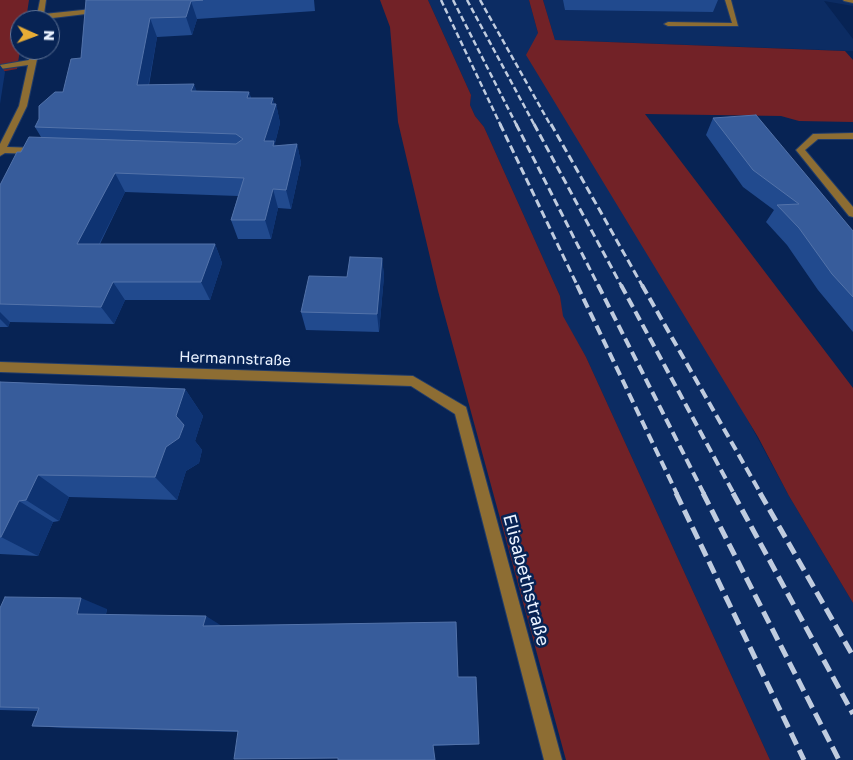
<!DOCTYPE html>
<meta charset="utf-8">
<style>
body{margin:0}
#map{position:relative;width:853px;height:760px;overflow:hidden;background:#072354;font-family:"Golos Text",sans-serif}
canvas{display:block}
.north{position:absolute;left:10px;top:10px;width:50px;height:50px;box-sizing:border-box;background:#072354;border:1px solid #627698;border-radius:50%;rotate:92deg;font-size:14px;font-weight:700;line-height:20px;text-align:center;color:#eaf2ff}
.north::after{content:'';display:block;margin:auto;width:18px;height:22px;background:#e7ac36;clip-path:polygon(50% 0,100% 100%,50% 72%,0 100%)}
</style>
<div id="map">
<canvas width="853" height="760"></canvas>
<div class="north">N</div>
</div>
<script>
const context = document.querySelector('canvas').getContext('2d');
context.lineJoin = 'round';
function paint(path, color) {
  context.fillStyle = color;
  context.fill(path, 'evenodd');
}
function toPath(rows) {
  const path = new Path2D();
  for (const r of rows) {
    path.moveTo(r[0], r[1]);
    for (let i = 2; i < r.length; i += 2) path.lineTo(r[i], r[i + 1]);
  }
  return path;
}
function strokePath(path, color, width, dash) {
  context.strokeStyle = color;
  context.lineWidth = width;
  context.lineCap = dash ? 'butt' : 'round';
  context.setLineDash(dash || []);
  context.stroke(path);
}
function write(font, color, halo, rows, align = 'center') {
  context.font = font + ' "Golos Text",sans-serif';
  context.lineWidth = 5;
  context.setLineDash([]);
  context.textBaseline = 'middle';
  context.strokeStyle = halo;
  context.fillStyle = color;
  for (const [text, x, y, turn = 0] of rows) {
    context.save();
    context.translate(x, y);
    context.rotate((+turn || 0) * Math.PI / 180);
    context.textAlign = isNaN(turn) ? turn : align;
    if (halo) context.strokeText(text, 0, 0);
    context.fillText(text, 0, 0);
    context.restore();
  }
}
paint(toPath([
 [428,0,529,0,538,33,789,496,853,603,853,760,770,760,586,357,562,316,560,296,484,127,475,116,470,105,471,95],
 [543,0,853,0,853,6,824,1,853,39,853,51,555,40]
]), '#0c2c63');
paint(toPath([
 [0,0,29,0,26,20,20,20,20,50,17,69,0,72],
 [380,0,428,0,471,95,470,105,475,116,484,127,560,296,563,316,586,357,770,760,566,760,438,291,398,122,390,27],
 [529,0,543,0,555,40,845,51,853,60,853,122,799,121,781,116,645,114,853,388,853,603,789,496,758,437,526,55,538,33]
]), '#722227');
const minor = toPath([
 [40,0,46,0,44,14,102,8,105,10,102,12,36,20,40,0],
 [725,0,731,0,738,26,668,26,664,24,668,22,732,23,725,0],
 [843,0,853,0,853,3,844,1,843,0],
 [31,50,39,50,27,106,7,147,37,148,41,151,37,154,5,153,0,156,0,144,19,106,28,65,0,69,0,65,29,60,31,50],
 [853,133,853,139,818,139,805,150,853,207,853,217,849,216,796,150,813,134,853,133],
 [0,362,413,376,466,407,562,760,544,760,455,414,411,386,0,372,0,362]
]);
strokePath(minor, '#223c69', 2);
paint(minor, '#8d6d33');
strokePath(toPath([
 [441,0,501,126],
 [453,0,517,126],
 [467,0,535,126],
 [480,0,551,126]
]), '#c0ccdf', 2.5, [6, 3]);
strokePath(toPath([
 [500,124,578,287],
 [516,124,599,287],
 [534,124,622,287],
 [551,124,643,287]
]), '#c0ccdf', 3, [8, 4]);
strokePath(toPath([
 [577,285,677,494],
 [598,285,704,494],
 [621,285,734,494],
 [642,285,761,494]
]), '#c0ccdf', 4, [10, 5]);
strokePath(toPath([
 [676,493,804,760],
 [703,493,839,760],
 [733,493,853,714],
 [760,493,853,656]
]), '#c0ccdf', 5, [13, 6]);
paint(toPath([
 [86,0,314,0,315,11,197,19,192,35,157,37,149,85,197,91,249,92,251,98,276,104,280,123,275,143,275,146,297,144,301,163,291,209,278,208,271,239,238,239,231,220,238,196,125,192,100,244,215,244,222,263,210,300,125,300,114,324,10,322,8,327,0,327,0,185,21,152,41,137,35,127,63,92,81,58],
 [563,0,718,0,713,12,565,10],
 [713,118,853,231,853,332,818,290,787,245,766,222,774,210,743,187,706,135],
 [382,258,384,276,379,332,306,330,301,312,347,277],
 [0,382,185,389,203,416,195,441,202,450,199,463,186,471,177,500,69,497,59,521,53,522,38,556,0,554],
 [0,608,107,609,106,614,221,626,458,677,479,744,433,746,338,758,238,732,65,728,32,726,38,711,0,710]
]), '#214a8e');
paint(toPath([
 [191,1,197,19,192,35,186,17],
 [150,18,157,37,145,104,137,85],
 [0,65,5,72,0,104],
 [194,84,201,103,191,91],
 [249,92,254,111,247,98],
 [273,98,275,106,276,104,280,123,275,143,279,160,264,141,271,104],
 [297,144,301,163,291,209,286,190],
 [115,173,125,192,90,262,77,244],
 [273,189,278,208,271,239,265,220],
 [215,244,222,263,210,300,201,282],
 [382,258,384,276,379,332,377,314],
 [113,282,125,300,114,324,101,307],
 [0,312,10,322,8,327,0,319],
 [185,389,203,416,195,441,202,450,199,463,186,471,177,500,155,477],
 [38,475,69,497,59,521,26,500],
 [19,501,53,522,38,556,1,537],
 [81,598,107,609,103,624,77,614],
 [206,616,222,626,203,626]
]), '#0e3372');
const building = toPath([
 [86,0,203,0,191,1,186,17,150,18,137,85,194,84,191,91,249,92,247,98,273,98,271,104,276,104,264,141,274,141,273,146,297,144,286,190,273,189,265,220,231,220,244,178,115,173,77,244,215,244,201,282,113,282,101,307,0,304,0,185,17,152,21,152,29,137,236,144,243,139,236,134,35,127,39,119,39,106,55,92,63,92,71,59,81,58,86,0],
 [756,115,853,231,853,297,832,274,799,228,777,205,799,204,753,170,713,118,756,115],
 [350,257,382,258,377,314,301,312,309,276,347,277,350,257],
 [0,382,185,389,176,416,184,425,179,438,166,447,155,477,38,475,26,500,19,501,1,537,0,537,0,382],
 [5,597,81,598,77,614,206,616,203,626,456,622,458,677,476,677,479,744,433,745,435,760,338,760,338,758,234,759,238,731,32,726,39,708,0,707,0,608,5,597]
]);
paint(building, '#375c9b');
strokePath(building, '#5373aa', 1);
write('15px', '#eaf2ff', '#072354', [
 ["Hermannstraße",235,359,2]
]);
write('18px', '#eaf2ff', '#072354', [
 ["Elisabethstraße",526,580,75]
]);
</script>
